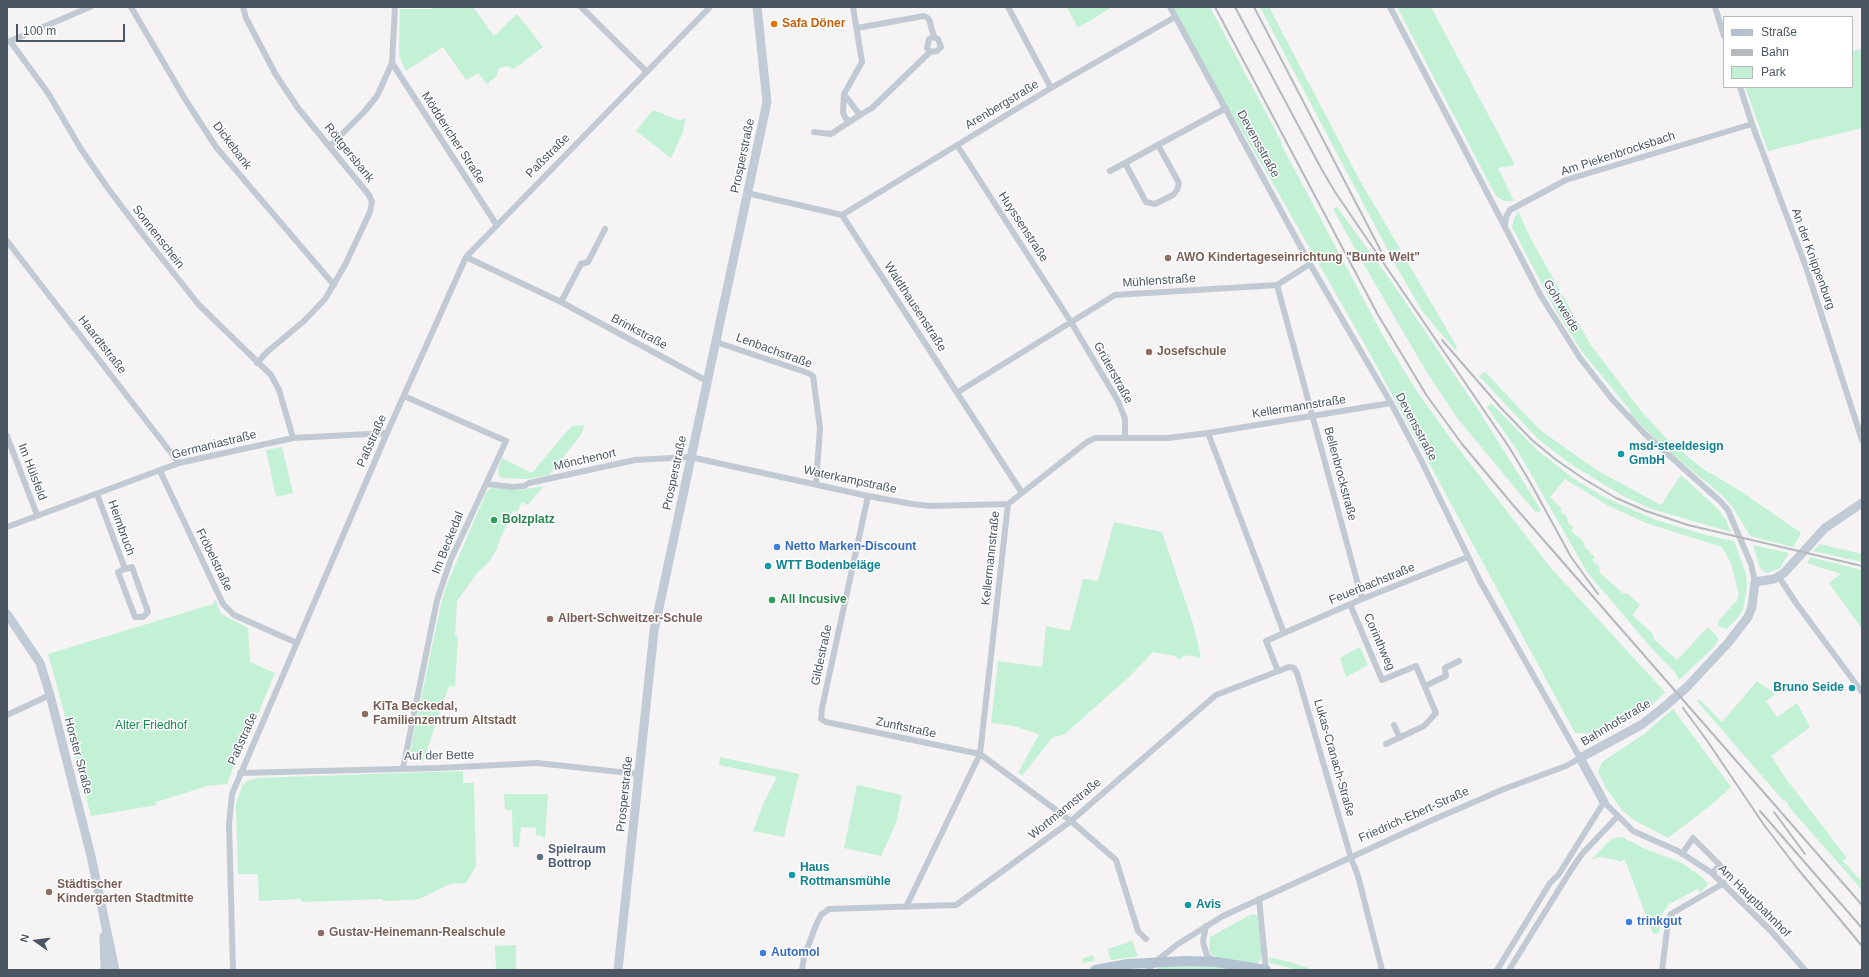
<!DOCTYPE html>
<meta charset="utf-8">
<style>
body{margin:0}
#map{position:relative;width:1869px;height:977px;overflow:hidden;background:#f5f3f3;font-family:Arial,sans-serif}
canvas{display:block}
.frame{position:absolute;inset:0;border:8px solid #4a5661;pointer-events:none}
.legend{position:absolute;left:1723px;top:16px;width:130px;height:72px;box-sizing:border-box;background:#fff;border:1px solid #b7bbc0;margin:0;padding:5px 7px;list-style:none;font-size:12px;color:#4a5661}
.legend li{display:flex;align-items:center;gap:8px;height:20px}
.legend b{width:20px;border:1px solid #b7bbc0}
.north{position:absolute;left:16px;top:921px;width:40px;height:40px;-webkit-text-stroke:3px #fff;paint-order:stroke;rotate:284deg;font-size:11px;font-weight:700;line-height:16px;text-align:center;color:#4a5661}
.north::after{content:'';display:block;margin:auto;width:14px;height:18px;background:#4a5661;clip-path:polygon(50% 0,100% 100%,50% 72%,0 100%)}
.scale{position:absolute;left:16px;top:24px;width:109px;height:18px;box-sizing:border-box;border:2px solid #4a5661;border-top:0;padding-left:5px;font-size:12px;line-height:14px;white-space:nowrap;color:#4a5661;-webkit-text-stroke:3px #fff;paint-order:stroke}
</style>
<div id="map">
<canvas width="1869" height="977"></canvas>
<div class="frame"></div>
<ul class="legend">
<li><b style="height:5px;background:#b3c2d1"></b>Straße</li>
<li><b style="height:5px;background:#b5b8bd"></b>Bahn</li>
<li><b style="height:11px;background:#c3f1d5"></b>Park</li>
</ul>
<div class="north">N</div>
<div class="scale">100 m</div>
</div>
<script>
const context = document.querySelector('canvas').getContext('2d');
context.lineJoin = 'round';
function paint(path, color) {
  context.fillStyle = color;
  context.fill(path, 'evenodd');
}
function toPath(rows) {
  const path = new Path2D();
  for (const r of rows) {
    path.moveTo(r[0], r[1]);
    for (let i = 2; i < r.length; i += 2) path.lineTo(r[i], r[i + 1]);
  }
  return path;
}
function strokePath(path, color, width, dash) {
  context.strokeStyle = color;
  context.lineWidth = width;
  context.lineCap = dash ? 'butt' : 'round';
  context.setLineDash(dash || []);
  context.stroke(path);
}
function write(font, color, halo, rows, align = 'center') {
  context.font = font + ' Arial,sans-serif';
  context.lineWidth = 3;
  context.setLineDash([]);
  context.textBaseline = 'middle';
  context.strokeStyle = halo;
  context.fillStyle = color;
  for (const [text, x, y, turn = 0] of rows) {
    context.save();
    context.translate(x, y);
    context.rotate((+turn || 0) * Math.PI / 180);
    context.textAlign = isNaN(turn) ? turn : align;
    if (halo) context.strokeText(text, 0, 0);
    context.fillText(text, 0, 0);
    context.restore();
  }
}
paint(toPath([
 [433,7,473,7,494,36,517,14,543,47,514,69,507,66,499,68,496,77,490,81,488,85,478,73,466,80,443,47,406,71,399,56,400,9,432,9],
 [1067,7,1112,7,1078,28],
 [1173,7,1210,7,1281,141,1282,146,1383,336,1416,390,1448,435,1550,567,1665,692,1646,711,1600,736,1599,734,1575,733,1369,352,1271,180,1227,106],
 [1260,7,1269,7,1358,177,1457,347,1455,350,1422,311,1394,262],
 [1397,7,1431,7,1515,165,1498,168,1514,201,1504,201,1496,196],
 [1862,49,1862,128,1768,151,1745,87,1852,87,1852,51],
 [653,110,679,120,686,118,683,132,671,158,636,131],
 [1337,207,1389,278,1481,414,1541,510,1536,513,1458,419,1426,371,1363,263,1333,209],
 [1518,211,1532,241,1590,344,1641,411,1667,439,1703,469,1739,490,1801,533,1793,547,1750,536,1734,509,1722,495,1667,450,1631,415,1630,410,1583,353,1556,311,1512,227,1514,219],
 [1485,372,1540,430,1598,471,1661,505,1681,475,1719,510,1726,520,1731,532,1652,509,1623,496,1569,463,1538,439,1479,376],
 [1491,403,1537,450,1573,478,1602,496,1656,520,1706,535,1734,541,1746,574,1747,586,1743,610,1735,621,1726,629,1718,626,1718,622,1737,600,1739,595,1731,563,1722,547,1646,523,1607,505,1565,479,1550,497,1562,509,1560,511,1567,517,1568,523,1573,527,1571,531,1583,541,1585,547,1595,557,1592,560,1599,566,1600,573,1624,594,1627,593,1640,605,1632,615,1653,634,1654,639,1677,660,1706,629,1708,628,1713,632,1718,638,1718,641,1712,649,1679,680,1674,671,1654,651,1587,572,1519,453,1487,407],
 [585,425,580,436,549,475,527,479,503,478,499,476,498,469,502,458,532,473,568,430,573,426],
 [282,447,293,493,276,497,266,450],
 [544,486,528,505,522,502,517,512,513,511,497,546,498,547,489,562,477,573,457,601,455,636,458,637,455,687,449,686,423,761,411,761,409,756,441,604,447,584,486,493,491,488,521,490],
 [1114,522,1162,532,1194,627,1201,657,1199,658,1190,655,1187,657,1185,655,1179,660,1175,656,1153,652,1130,676,1065,734,1052,738,1022,776,1018,773,1039,734,1014,726,991,723,998,661,1042,667,1046,626,1070,631,1083,579,1098,581],
 [1820,544,1862,554,1862,562,1813,551],
 [1753,545,1789,553,1780,568,1767,573,1761,569,1759,565],
 [1810,557,1862,570,1862,629,1829,583,1841,574,1807,563],
 [215,599,221,614,248,628,250,662,275,673,250,733,245,736,227,784,207,786,156,802,157,805,91,816,55,678,48,654,213,604],
 [1360,647,1368,665,1346,677,1340,658],
 [1757,681,1775,694,1766,701,1777,717,1797,703,1810,727,1771,756,1787,780,1847,858,1843,861,1862,882,1862,890,1790,808,1786,801,1782,799,1697,701,1699,699,1722,722],
 [1673,709,1731,787,1711,805,1668,838,1634,820,1622,810,1606,788,1598,772,1602,762,1644,734],
 [720,757,799,774,784,837,753,831,764,802,777,777,719,765],
 [463,771,463,783,474,783,476,866,466,883,450,884,419,899,409,900,384,901,382,899,302,902,300,899,259,901,258,874,238,874,236,804,242,786,247,781,256,778],
 [857,785,902,795,896,823,881,856,844,848],
 [504,794,548,794,545,839,541,836,536,835,536,828,521,827,519,847,513,847,512,810,505,810],
 [1622,837,1643,848,1682,863,1702,877,1708,884,1700,893,1698,889,1669,904,1662,914,1659,933,1653,934,1625,860,1620,862,1617,860,1598,857,1591,860,1611,839],
 [1252,914,1256,915,1258,918,1262,955,1260,961,1257,964,1218,958,1211,954,1209,951,1210,937],
 [1132,941,1138,956,1113,960,1110,959,1108,949],
 [516,945,516,970,496,970,495,946],
 [1093,955,1095,961,1083,963,1082,959],
 [1269,957,1293,963,1314,970,1299,970,1270,963],
 [1162,965,1219,967,1242,970,1155,970]
]), '#c3f1d5');
strokePath(toPath([
 [131,7,185,99,216,147,334,285],
 [243,7,246,18,276,75,298,108,369,195,372,202,370,212,345,265,325,299,304,321,267,352,257,363],
 [395,7,392,63,496,224],
 [581,7,647,72],
 [853,7,862,62,844,94,860,115,872,108,930,52,937,51,941,47,938,39,934,37,929,39,927,48,930,52],
 [1008,7,1051,88],
 [1390,7,1541,296,1580,358,1612,399,1644,433,1720,501,1728,510,1751,564,1755,582],
 [1715,7,1724,36],
 [857,28,924,16,929,19,934,37],
 [10,41,48,93,81,149,107,187,144,236,199,305,271,375,279,390,293,438],
 [8,42,90,7],
 [1740,87,1752,124,1806,267,1862,440],
 [844,94,843,113,846,119,851,121],
 [814,132,831,134,860,115],
 [957,145,1071,322,1118,401,1125,419,1125,437],
 [1158,145,1179,183,1177,190,1173,195,1155,204,1146,202,1125,163,1158,145,1226,108],
 [330,146,364,112,377,96,392,63],
 [1110,171,1125,163],
 [747,193,842,215,1022,493],
 [842,215,1051,88,1175,17],
 [1505,225,1506,217,1510,210,1566,180,1752,124],
 [7,241,179,463],
 [466,257,561,302,707,381],
 [1277,285,1362,599],
 [561,302,581,264,588,262,605,229],
 [716,342,808,373,813,376,820,428,816,484],
 [958,392,1115,295,1277,285,1310,264],
 [1208,433,1284,633,1266,641,1278,671],
 [7,436,37,515],
 [160,471,223,604,234,615,297,643],
 [487,484,512,487,524,486,529,483,635,460,690,457,868,496,912,504,930,506,1008,504],
 [97,494,125,569,118,572,135,617,143,617,148,612,132,567,125,569],
 [868,496,822,708,821,719,826,722,980,754,1071,821,1116,860,1138,931,1146,939],
 [7,527,179,463,293,438,387,433],
 [1779,577,1796,603,1862,692],
 [1350,604,1382,680,1416,666,1436,713,1424,726,1386,744],
 [1284,633,1362,599,1468,557],
 [1425,686,1446,676,1445,668,1459,661],
 [7,715,50,695],
 [1394,725,1400,738],
 [403,768,437,600,451,559,506,441,404,396],
 [240,773,438,768,537,763,638,774],
 [1682,854,1693,838,1720,865,1712,873],
 [1259,899,1266,970],
 [906,907,980,754,1008,504,1087,442,1095,438,1168,438,1208,433,1391,403],
 [1206,926,1203,941,1204,946,1207,956,1215,961],
 [233,970,229,824,232,794,387,433,466,257,710,7],
 [802,970,804,957,816,925,821,915,829,909,956,905,1071,821,1216,695,1289,667,1294,668,1297,673,1351,858,1358,876,1382,970],
 [1148,970,1156,961,1178,944,1223,916,1428,822,1504,789,1566,766,1580,758,1480,581,1421,460,1391,403,1310,264,1170,7],
 [1497,970,1550,883,1559,874,1604,802,1633,831,1678,851,1712,873,1771,931,1805,970],
 [1509,970,1571,870,1582,854,1617,817],
 [1662,970,1668,922,1671,914,1724,883]
]), '#c1cad2', 6);
strokePath(toPath([
 [7,614,40,663,50,695,91,856,115,970],
 [1604,802,1580,758,1641,725,1663,708,1687,687,1728,643,1748,617,1752,607,1755,582,1774,579,1784,573,1825,528,1862,503],
 [104,936,105,970],
 [618,970,654,631,767,102,757,7]
]), '#c1cbd6', 9);
strokePath(toPath([
 [1095,970,1128,964,1186,961,1216,962,1266,970]
]), '#b3c2d1', 10);
strokePath(toPath([
 [1215,7,1378,315,1427,396,1462,444,1513,505,1862,905],
 [1235,7,1322,170,1335,192,1509,447,1530,482,1571,557,1598,594],
 [1254,7,1381,251],
 [1442,340,1501,408,1532,440,1555,459,1584,479,1616,498,1646,511,1688,525,1862,566],
 [1683,708,1708,742,1764,825,1797,868,1862,946],
 [1760,811,1862,928],
 [1774,812,1805,854]
]), '#b5b8bd', 2);
for (const [x, y, r, color] of [
 [774,24,4,"#e8710a"],
 [1168,258,4,"#8d6e63"],
 [1149,352,4,"#8d6e63"],
 [1621,454,4,"#0f9aa8"],
 [494,520,4,"#2e9e5b"],
 [777,547,4,"#3f7fe0"],
 [768,566,4,"#0f9aa8"],
 [772,600,4,"#2e9e5b"],
 [550,619,4,"#8d6e63"],
 [1852,688,4,"#0f9aa8"],
 [365,714,4,"#8d6e63"],
 [540,857,4,"#5c6f8a"],
 [792,875,4,"#0f9aa8"],
 [49,892,4,"#8d6e63"],
 [1188,905,4,"#0f9aa8"],
 [1629,922,4,"#3f7fe0"],
 [321,933,4,"#8d6e63"],
 [763,953,4,"#3f7fe0"]
]) {
  const dot = new Path2D();
  dot.arc(x, y, r, 0, 2 * Math.PI);
  context.fillStyle = color;
  context.fill(dot);
  strokePath(dot, '#fff', 1.5);
}
write('bold 12px', '#c56008', '#fff', [
 ["Safa Döner",782,24]
], 'left');
write('12px', '#4a5661', '#fff', [
 ["Arenbergstraße",1002,105,-31],
 ["Möddericher Straße",453,138,57],
 ["Devensstraße",1258,144,61],
 ["Dickebank",232,146,53],
 ["Röttgersbank",349,153,51],
 ["Am Piekenbrocksbach",1618,154,-18],
 ["Paßstraße",548,156,-45],
 ["Prosperstraße",743,156,-78],
 ["Huyssenstraße",1023,227,57],
 ["Sonnenschein",158,237,52],
 ["An der Knippenburg",1813,259,70],
 ["Mühlenstraße",1159,281,-4],
 ["Gohrweide",1561,306,59],
 ["Waldthausenstraße",915,307,57],
 ["Brinkstraße",639,332,28],
 ["Haardtstraße",102,345,52],
 ["Lenbachstraße",774,351,20],
 ["Grüterstraße",1113,373,61],
 ["Kellermannstraße",1299,407,-9],
 ["Devensstraße",1416,427,62],
 ["Paßstraße",372,441,-66],
 ["Germaniastraße",214,445,-14],
 ["Mönchenort",585,460,-13],
 ["Im Hülsfeld",32,472,69],
 ["Prosperstraße",675,473,-78],
 ["Bellenbrockstraße",1340,474,75],
 ["Waterkampstraße",850,480,12],
 ["Heimbruch",121,528,70],
 ["Im Beckedal",448,543,-68],
 ["Kellermannstraße",991,558,-84],
 ["Fröbelstraße",214,560,64],
 ["Feuerbachstraße",1372,584,-22],
 ["Corinthweg",1379,642,66],
 ["Gildestraße",822,655,-78],
 ["Bahnhofstraße",1616,723,-31],
 ["Zunftstraße",906,728,12],
 ["Paßstraße",243,739,-66],
 ["Horster Straße",78,756,75],
 ["Auf der Bette",439,756,-1],
 ["Lukas-Cranach-Straße",1334,758,74],
 ["Prosperstraße",625,794,-84],
 ["Wortmannstraße",1065,809,-39],
 ["Friedrich-Ebert-Straße",1414,815,-24],
 ["Am Hauptbahnhof",1754,901,45]
]);
write('bold 12px', '#785e54', '#fff', [
 ["AWO Kindertageseinrichtung \"Bunte Welt\"",1176,258],
 ["Josefschule",1157,352],
 ["Albert-Schweitzer-Schule",558,619],
 ["KiTa Beckedal,",373,707],
 ["Familienzentrum Altstadt",373,721],
 ["Städtischer",57,885],
 ["Kindergarten Stadtmitte",57,899],
 ["Gustav-Heinemann-Realschule",329,933]
], 'left');
write('bold 12px', '#0d838f', '#fff', [
 ["msd-steeldesign",1629,447],
 ["GmbH",1629,461],
 ["WTT Bodenbeläge",776,566],
 ["Bruno Seide",1844,688,"right"],
 ["Haus",800,868],
 ["Rottmansmühle",800,882],
 ["Avis",1196,905]
], 'left');
write('bold 12px', '#27864d', '#fff', [
 ["Bolzplatz",502,520],
 ["All Incusive",780,600]
], 'left');
write('bold 12px', '#366cbe', '#fff', [
 ["Netto Marken-Discount",785,547],
 ["trinkgut",1637,922],
 ["Automol",771,953]
], 'left');
write('12px', '#17864f', '#fff', [
 ["Alter Friedhof",151,726]
]);
write('bold 12px', '#4e5e75', '#fff', [
 ["Spielraum",548,850],
 ["Bottrop",548,864]
], 'left');
</script>
